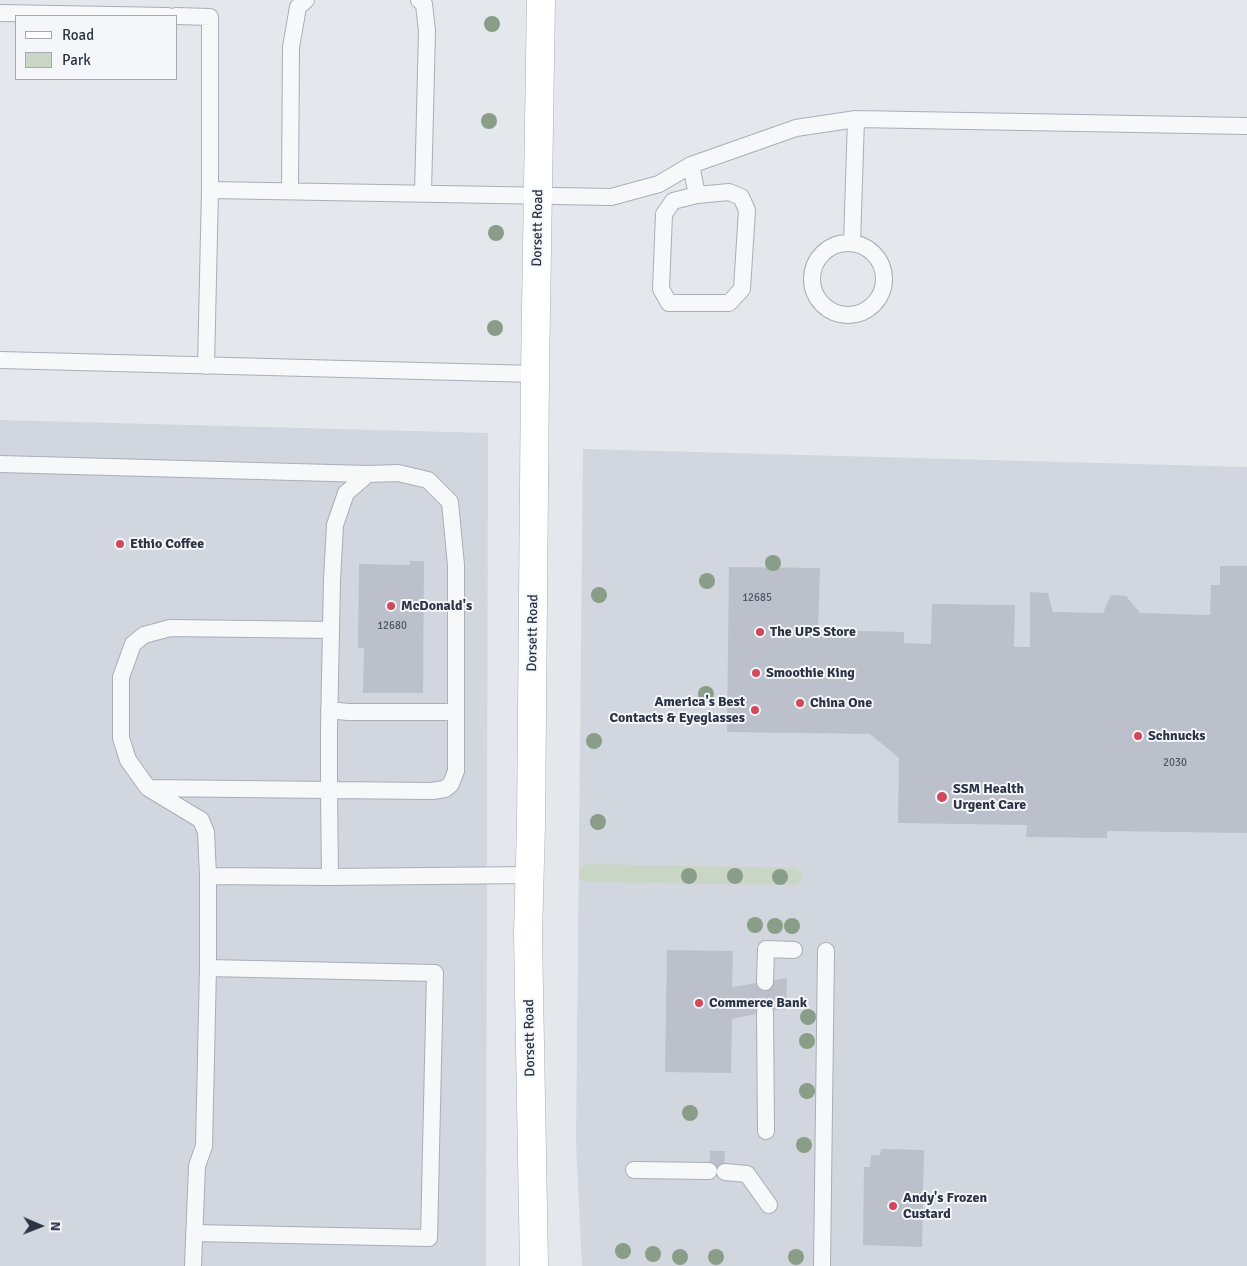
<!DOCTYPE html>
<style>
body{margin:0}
#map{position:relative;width:1247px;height:1266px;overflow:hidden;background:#e4e7ec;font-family:Signika,sans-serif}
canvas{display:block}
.legend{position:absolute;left:15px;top:15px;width:162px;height:65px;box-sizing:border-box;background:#f4f6f9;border:1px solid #a4a8b1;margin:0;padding:6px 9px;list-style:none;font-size:15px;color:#2b3445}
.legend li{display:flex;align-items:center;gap:10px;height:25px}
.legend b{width:25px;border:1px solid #a4a8b1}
.north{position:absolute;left:15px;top:1201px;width:50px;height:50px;-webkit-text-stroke:4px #f4f6f9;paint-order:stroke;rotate:91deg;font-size:14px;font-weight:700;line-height:20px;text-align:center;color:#2b3445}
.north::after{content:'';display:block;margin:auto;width:18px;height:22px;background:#2b3445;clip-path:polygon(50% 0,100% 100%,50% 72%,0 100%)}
</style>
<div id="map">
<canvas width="1247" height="1266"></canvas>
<ul class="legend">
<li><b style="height:6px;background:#fff"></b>Road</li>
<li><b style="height:14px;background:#c9d6c5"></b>Park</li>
</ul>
<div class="north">N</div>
</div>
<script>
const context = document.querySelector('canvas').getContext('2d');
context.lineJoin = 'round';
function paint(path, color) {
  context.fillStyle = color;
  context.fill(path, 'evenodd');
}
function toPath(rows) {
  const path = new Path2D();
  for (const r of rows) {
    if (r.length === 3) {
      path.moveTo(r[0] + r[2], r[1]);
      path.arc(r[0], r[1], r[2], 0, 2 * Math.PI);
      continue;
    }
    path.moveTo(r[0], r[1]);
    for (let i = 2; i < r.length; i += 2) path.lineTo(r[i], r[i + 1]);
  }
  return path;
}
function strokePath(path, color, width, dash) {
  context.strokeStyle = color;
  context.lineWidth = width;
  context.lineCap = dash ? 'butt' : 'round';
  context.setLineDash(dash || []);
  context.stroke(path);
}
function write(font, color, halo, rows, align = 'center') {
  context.font = font + ' Signika,sans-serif';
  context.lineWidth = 4;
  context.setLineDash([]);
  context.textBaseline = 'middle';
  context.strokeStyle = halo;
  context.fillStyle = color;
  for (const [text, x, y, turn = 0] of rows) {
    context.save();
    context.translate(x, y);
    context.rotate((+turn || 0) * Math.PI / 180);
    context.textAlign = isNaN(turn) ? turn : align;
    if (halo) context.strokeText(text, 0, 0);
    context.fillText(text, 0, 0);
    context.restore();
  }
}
paint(toPath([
 [0,420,488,433,486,1266,0,1266],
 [583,449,1247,467,1247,1266,582,1266,576,1143]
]), '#d2d6de');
paint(toPath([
 [586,864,796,868,802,874,802,879,797,885,584,882,579,877,579,870]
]), '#c9d6c5');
paint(toPath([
 [410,561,424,561,423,693,363,693,364,648,358,648,359,564,410,565],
 [1220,566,1247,566,1247,833,1107,831,1107,838,1026,837,1027,825,898,823,899,758,870,734,727,732,729,567,820,568,818,630,904,632,904,643,931,644,932,604,1015,605,1014,647,1030,647,1030,592,1048,593,1053,612,1103,613,1111,595,1126,596,1140,613,1210,615,1211,585,1220,585],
 [667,950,733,951,732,987,787,978,786,1008,732,1019,731,1073,665,1072],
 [881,1149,924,1150,922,1247,863,1245,864,1167,870,1167,871,1155,880,1155],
 [710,1151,725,1151,724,1176,709,1176]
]), '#bbc0ca');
const lane = toPath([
 [419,0,424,4,427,31,423,193],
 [0,13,168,16],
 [176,16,210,17,210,190,611,197,659,184,691,165,796,128,856,119,1247,126],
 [691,165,697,195,729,192,741,197,747,210,742,289,729,303,669,303,661,289,664,214,673,201,697,195],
 [290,191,291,47,298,7,306,0],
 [852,243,856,119],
 [848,279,36],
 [0,360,535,374],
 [206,366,210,190],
 [0,464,368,474],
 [329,710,348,712,456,712],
 [148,788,329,790,432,791,445,789,451,784,456,771,456,565,450,502,428,480,398,473,368,474,346,493,335,525,332,580,329,729,329,790,330,877],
 [208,876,206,832,201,820,148,788,128,760,121,738,121,677,133,644,144,635,170,628,331,630],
 [765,982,766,949,794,950],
 [765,1012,766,1131],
 [634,1170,709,1171],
 [725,1172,747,1174,769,1205],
 [194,1233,429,1238,435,973,208,968],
 [193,1266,197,1166,204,1146,208,968,208,876,330,877,530,875],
 [822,1266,826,951]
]);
const secondary = toPath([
 [534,1266,528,934,531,825,535,374,541,0]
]);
strokePath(lane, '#a9aeb7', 18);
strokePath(secondary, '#a9aeb7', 29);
strokePath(lane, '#f7f8fa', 16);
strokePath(secondary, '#fff', 28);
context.fillStyle = '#899d89';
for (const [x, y] of [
 [492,24],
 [489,121],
 [496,233],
 [495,328],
 [773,563],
 [707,581],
 [599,595],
 [706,694],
 [594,741],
 [598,822],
 [689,876],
 [735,876],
 [780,877],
 [755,925],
 [775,926],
 [792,926],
 [808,1017],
 [807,1041],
 [807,1091],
 [690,1113],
 [804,1145],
 [623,1251],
 [653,1254],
 [680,1257],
 [716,1257],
 [796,1257]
]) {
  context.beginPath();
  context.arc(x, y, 8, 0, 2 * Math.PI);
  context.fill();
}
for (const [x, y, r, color] of [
 [120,544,5,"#d1495b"],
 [391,606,5,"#d1495b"],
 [760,632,5,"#d1495b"],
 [756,673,5,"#d1495b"],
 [800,703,5,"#d1495b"],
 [755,710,5,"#d1495b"],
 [1138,736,5,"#d1495b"],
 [942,797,6,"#d1495b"],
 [699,1003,5,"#d1495b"],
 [893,1206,5,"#d1495b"]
]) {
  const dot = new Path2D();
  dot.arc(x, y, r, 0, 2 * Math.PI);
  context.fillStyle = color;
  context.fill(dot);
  strokePath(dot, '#f4f6f9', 2);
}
write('11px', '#4f5766', null, [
 ["12685",757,598],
 ["12680",392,626],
 ["2030",1175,763]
]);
write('14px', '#2b3445', '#f4f6f9', [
 ["Dorsett Road",538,228,-89],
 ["Dorsett Road",533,633,-89],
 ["Dorsett Road",530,1038,-91]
]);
write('bold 14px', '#2b3445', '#f4f6f9', [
 ["Ethio Coffee",130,544],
 ["McDonald's",401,606],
 ["The UPS Store",770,632],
 ["Smoothie King",766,673],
 ["America's Best",745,702,"right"],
 ["Contacts & Eyeglasses",745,718,"right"],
 ["China One",810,703],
 ["Schnucks",1148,736],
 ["SSM Health",953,789],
 ["Urgent Care",953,805],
 ["Commerce Bank",709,1003],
 ["Andy's Frozen",903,1198],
 ["Custard",903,1214]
], 'left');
</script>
